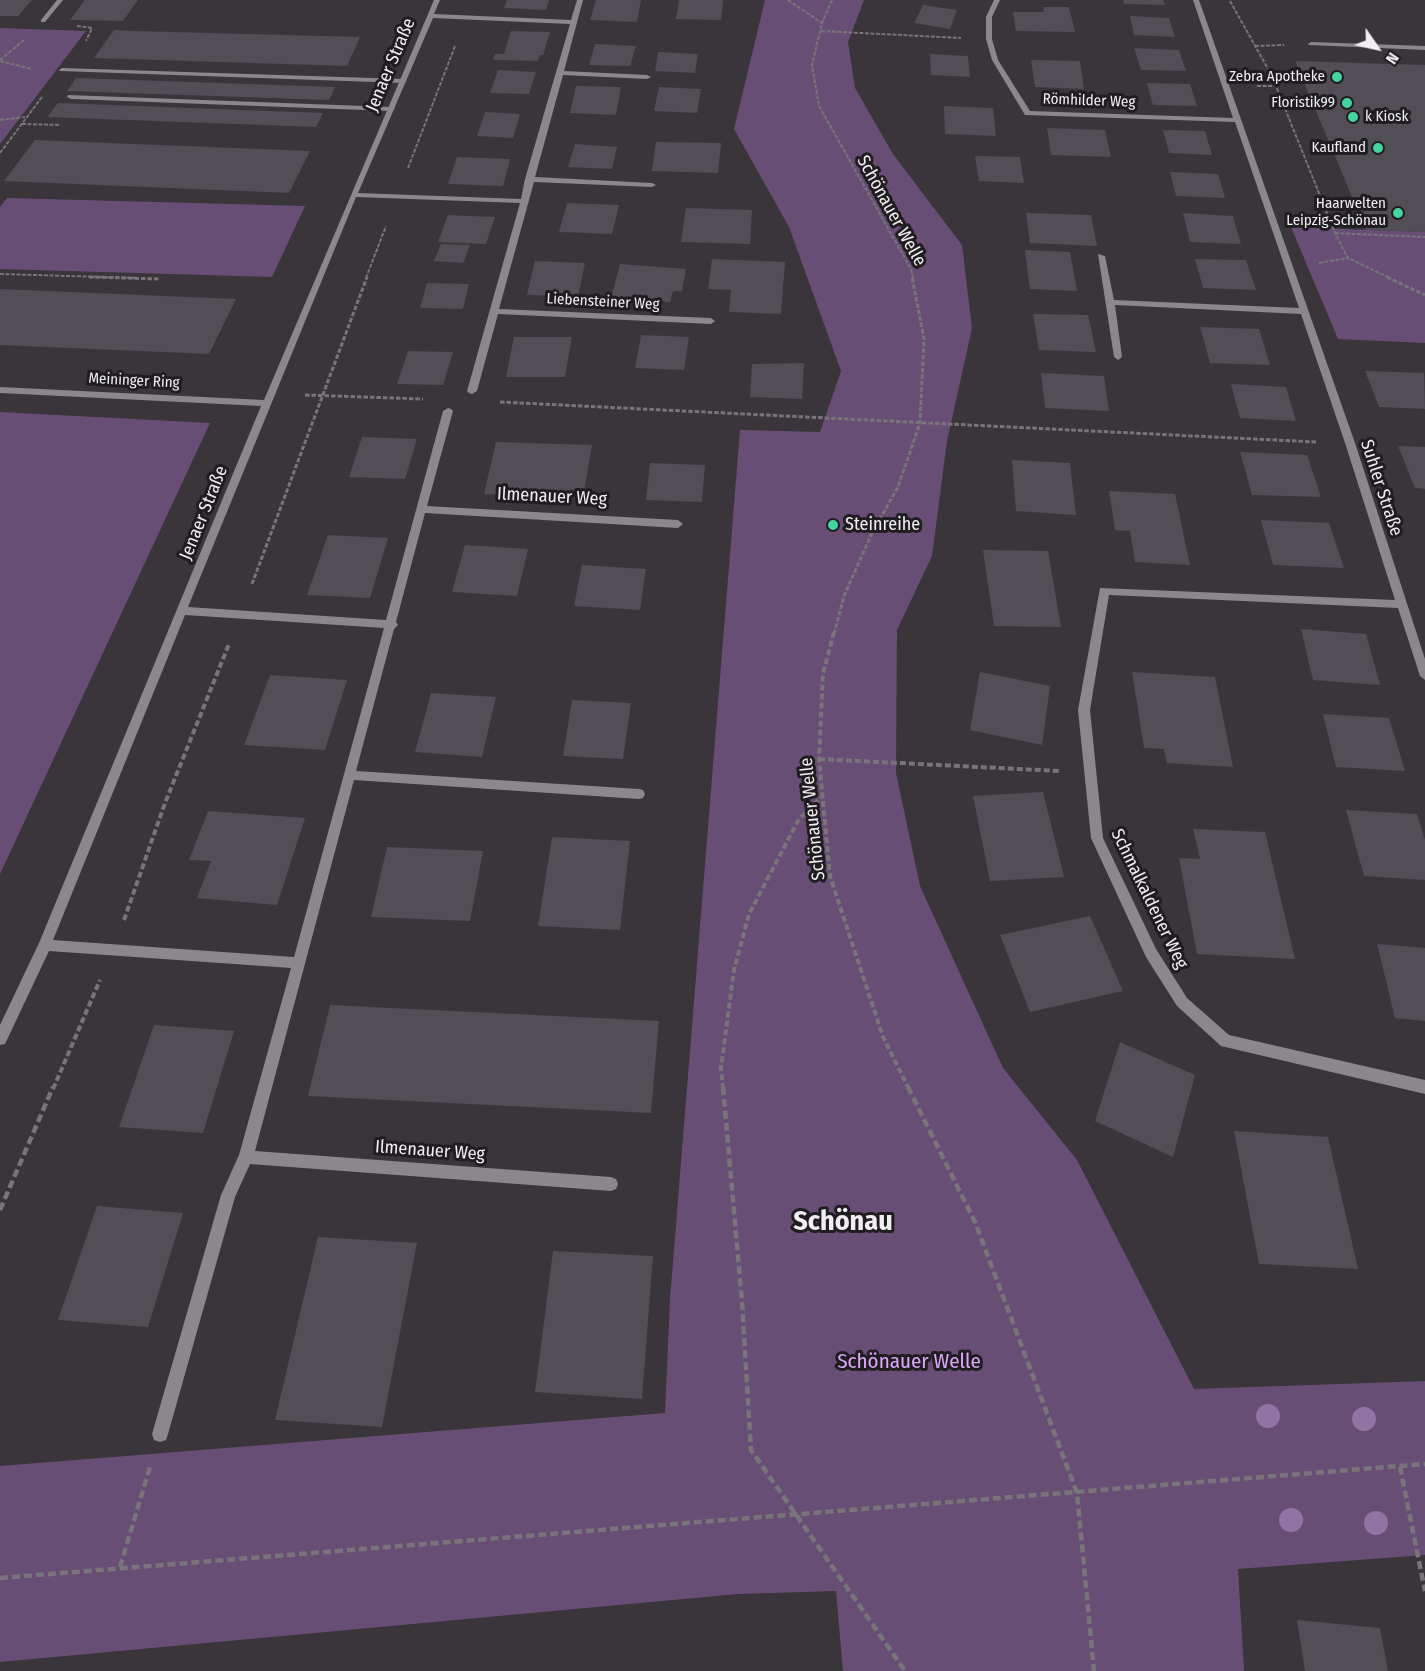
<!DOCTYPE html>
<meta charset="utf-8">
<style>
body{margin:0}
#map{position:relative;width:1425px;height:1671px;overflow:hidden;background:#39353b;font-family:"Fira Sans Condensed",sans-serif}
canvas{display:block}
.north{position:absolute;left:1347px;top:18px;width:60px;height:60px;-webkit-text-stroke:4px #1f1d20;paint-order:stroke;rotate:124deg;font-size:16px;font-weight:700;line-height:24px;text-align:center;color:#f1eef2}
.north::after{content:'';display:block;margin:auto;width:21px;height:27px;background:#f1eef2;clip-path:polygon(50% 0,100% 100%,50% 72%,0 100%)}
</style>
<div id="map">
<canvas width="1425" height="1671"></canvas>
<div class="north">N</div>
</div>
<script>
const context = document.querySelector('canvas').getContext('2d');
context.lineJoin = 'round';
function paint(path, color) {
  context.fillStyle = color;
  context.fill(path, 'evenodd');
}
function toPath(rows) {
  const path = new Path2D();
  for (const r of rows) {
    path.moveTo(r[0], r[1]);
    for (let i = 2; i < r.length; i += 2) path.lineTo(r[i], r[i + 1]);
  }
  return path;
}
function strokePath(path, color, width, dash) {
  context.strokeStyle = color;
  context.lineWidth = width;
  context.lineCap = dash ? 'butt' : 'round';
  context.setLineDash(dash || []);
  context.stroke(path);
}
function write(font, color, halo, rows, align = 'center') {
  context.font = font + ' "Fira Sans Condensed",sans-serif';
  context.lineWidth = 6;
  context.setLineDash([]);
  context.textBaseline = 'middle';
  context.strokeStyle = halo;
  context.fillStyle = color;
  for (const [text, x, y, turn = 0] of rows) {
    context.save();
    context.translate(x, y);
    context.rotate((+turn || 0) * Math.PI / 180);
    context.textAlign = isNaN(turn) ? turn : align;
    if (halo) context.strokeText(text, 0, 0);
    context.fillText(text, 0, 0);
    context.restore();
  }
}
paint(toPath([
 [765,0,864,0,848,42,855,88,893,154,962,245,972,328,947,441,932,556,897,630,896,773,920,886,1003,1068,1077,1160,1194,1389,1425,1381,1425,1555,1238,1569,1244,1671,843,1671,836,1591,738,1594,0,1662,0,1466,665,1413,670,1299,740,430,820,432,841,371,789,227,734,129],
 [0,28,86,31,0,144],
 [7,198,305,206,272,277,0,269,0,207],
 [1291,227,1425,232,1425,343,1338,339],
 [0,412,210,423,0,874]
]), '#684e74');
paint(toPath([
 [0,0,32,0,18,16,0,16],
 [85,0,138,0,123,21,70,20],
 [507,0,549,0,546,10,504,8],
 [596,0,641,0,637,22,590,20],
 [679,0,723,0,721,20,676,19],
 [1123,0,1163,0,1165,5,1124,4],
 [923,5,957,10,950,29,914,23],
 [1043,7,1069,7,1075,32,1016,31,1013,12,1044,12],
 [1130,16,1169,18,1175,37,1134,35],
 [114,30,135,31,360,37,347,66,94,58],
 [511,31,550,32,543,55,540,55,538,61,493,60,495,54,504,54],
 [595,44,636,46,630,66,589,65],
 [1134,48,1179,50,1186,71,1141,70],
 [658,52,698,54,695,73,655,71],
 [930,54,968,56,970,77,931,75],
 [1031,60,1080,61,1084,89,1035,87],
 [1295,61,1425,65,1425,232,1366,230],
 [498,70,536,72,529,94,490,93],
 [76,78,335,87,329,100,67,91],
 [1147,83,1190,84,1197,106,1153,105],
 [576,86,621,87,616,115,570,113],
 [659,87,701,89,697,113,654,111],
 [58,103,323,113,316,127,47,117],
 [944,106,993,108,996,136,945,134],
 [485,112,520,114,513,138,477,136],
 [1047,128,1105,130,1111,157,1051,155],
 [1163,130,1205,131,1212,155,1169,153],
 [35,140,310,151,289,193,4,181],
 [656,142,721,143,718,173,652,171],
 [575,144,617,147,612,169,568,167],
 [975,156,1020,157,1024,183,979,181],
 [457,157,510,159,503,186,448,184],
 [1170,172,1218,174,1225,198,1176,196],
 [567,203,619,205,612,234,559,232],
 [686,208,752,210,750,244,681,242],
 [1026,213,1091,215,1097,246,1030,243],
 [1183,213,1233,216,1241,244,1190,242],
 [448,215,495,217,486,244,438,242],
 [441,244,470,245,463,263,434,261],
 [1025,250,1070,252,1077,291,1030,289],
 [712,259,785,262,781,314,729,312,731,290,708,289],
 [1195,259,1246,260,1256,290,1203,288],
 [535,261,585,263,578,296,527,295],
 [620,264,686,269,682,291,673,291,670,302,611,298],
 [427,283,469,284,463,309,420,308],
 [0,289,236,299,209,354,0,345],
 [1033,314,1088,315,1096,352,1039,350],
 [1200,327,1259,329,1270,365,1210,363],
 [641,335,689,337,684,370,635,368],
 [514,337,572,337,565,377,506,377],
 [408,351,453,352,443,385,397,384],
 [804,363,802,399,750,397,752,364],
 [1365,371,1424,373,1425,409,1379,407],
 [1041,373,1104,376,1109,411,1045,408],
 [1231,384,1286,387,1296,421,1240,418],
 [362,437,417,439,405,479,349,477],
 [496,442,592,445,583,498,484,494],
 [1398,446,1425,447,1425,489,1415,488],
 [1240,452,1307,455,1321,497,1252,495],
 [1012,460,1070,463,1076,515,1016,511],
 [650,463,705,465,702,502,646,500],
 [1109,491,1175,494,1190,565,1135,562,1130,531,1115,530],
 [1261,520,1329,523,1344,568,1273,565],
 [328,535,388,538,370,598,307,595],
 [465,545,528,549,517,596,452,592],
 [983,550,1048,551,1061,627,994,626],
 [582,565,646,569,640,610,574,606],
 [1301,629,1366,634,1380,685,1313,680],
 [980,672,1050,686,1042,745,970,730],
 [1132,672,1215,677,1233,767,1167,763,1164,749,1144,748],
 [270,675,347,680,325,750,244,745],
 [431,693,496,697,482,757,415,752],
 [572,700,631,703,623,759,563,756],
 [1323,714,1389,718,1405,771,1336,767],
 [1043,792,1064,877,990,881,973,796],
 [1346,810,1417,814,1425,840,1425,880,1364,876],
 [208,811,305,818,277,905,197,898,211,861,189,860],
 [1193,829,1265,832,1295,959,1197,954,1179,858,1200,859],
 [552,837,630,841,620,930,538,926],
 [387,847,483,851,470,921,371,917],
 [1090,916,1123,991,1030,1012,1000,935],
 [1377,944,1425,948,1425,1021,1395,1018],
 [330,1005,659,1021,651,1113,308,1096],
 [154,1025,234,1031,203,1133,119,1127],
 [1120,1042,1195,1075,1173,1157,1095,1121],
 [1234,1131,1328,1137,1358,1269,1259,1264],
 [97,1206,183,1213,148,1327,58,1320],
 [318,1237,417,1243,382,1427,275,1420],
 [553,1251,653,1256,642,1399,535,1392],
 [1297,1620,1380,1628,1388,1671,1305,1671]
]), '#524e55');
strokePath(toPath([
 [788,0,822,23],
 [832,0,822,23,812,65,819,106,911,269,913,278],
 [1230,1,1272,76,1335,233,1348,258,1390,278],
 [77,26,92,28,86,41],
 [821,31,961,38],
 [1255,46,1284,45],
 [0,60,24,40],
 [0,61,32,69],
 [1257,86,1275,86],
 [0,120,25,117],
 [22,124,60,125],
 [0,153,42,97],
 [408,168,455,46],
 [1335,233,1425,237],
 [1319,263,1348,258],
 [0,274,137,278],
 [366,278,386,226]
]), '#78747a', 2, [4, 1.5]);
strokePath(toPath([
 [89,277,159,279],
 [1387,277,1425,295],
 [305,395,423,399],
 [500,402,1316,442],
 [252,584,367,277],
 [834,634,844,596,872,533,898,487,920,423,924,339,912,277]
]), '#78747a', 3, [4.5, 2]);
strokePath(toPath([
 [834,632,823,674,819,759,830,876,883,1037,909,1089],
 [819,759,1059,771],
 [124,920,165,803,229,644],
 [53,1089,100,980],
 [723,1089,721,1068,734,970,749,914,799,819,821,798]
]), '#78747a', 4, [6, 3]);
strokePath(toPath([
 [723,1087,742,1302,751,1450,905,1671],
 [908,1087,975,1222,1077,1493,1094,1671],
 [0,1210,53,1087],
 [1400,1467,1425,1591],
 [120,1567,150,1467],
 [0,1578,1425,1464]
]), '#78747a', 4.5, [8, 4]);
paint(toPath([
 [1311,42,1425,46,1425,50,1309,45,1308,44,1311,42],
 [62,68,403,79,407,81,403,83,60,71,59,70,62,68],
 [68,95,391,107,395,109,391,111,71,99,67,97,68,95]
]), '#8a888b');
paint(toPath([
 [57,0,63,0,45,22,41,22,41,20,57,0],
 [434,0,440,0,434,14,571,20,577,0,583,0,564,71,647,75,651,77,647,79,563,75,535,177,652,183,656,185,652,187,534,182,499,309,711,318,715,321,711,324,498,314,477,391,472,394,469,393,467,391,520,203,356,197,188,607,386,620,443,411,448,408,451,409,453,411,427,506,678,520,683,524,678,528,425,513,396,622,398,625,394,629,356,771,639,789,643,790,645,794,643,798,639,799,354,780,255,1151,611,1177,616,1179,618,1184,616,1189,611,1191,250,1164,235,1197,168,1434,166,1440,160,1442,154,1440,152,1434,221,1195,239,1155,291,968,49,951,5,1044,0,1045,0,1025,39,943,261,406,0,393,0,387,264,400,434,0],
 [433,18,570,24,525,179,521,199,358,193,433,18],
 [185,615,384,628,294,957,53,940,185,615],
 [994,0,1000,0,992,17,992,39,998,60,1030,111,1233,118,1193,0,1199,0,1355,443,1425,659,1425,680,1420,676,1398,608,1109,595,1090,710,1103,838,1156,949,1187,998,1229,1035,1425,1080,1425,1094,1221,1046,1177,1006,1146,957,1091,838,1078,710,1100,588,1395,600,1345,443,1301,314,1115,305,1122,357,1118,360,1114,357,1098,254,1105,256,1114,300,1299,308,1235,122,1025,115,992,60,986,39,986,17,994,0]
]), '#8a888b');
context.fillStyle = '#9373a3';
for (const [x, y] of [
 [1268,1416],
 [1364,1419],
 [1291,1520],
 [1376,1523]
]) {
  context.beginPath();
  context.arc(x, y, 12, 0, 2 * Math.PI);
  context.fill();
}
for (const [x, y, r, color] of [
 [1337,77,6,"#45d49f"],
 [1347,103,6,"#45d49f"],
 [1353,117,6,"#45d49f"],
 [1378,148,6,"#45d49f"],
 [1398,213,6,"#45d49f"],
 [833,525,6,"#45d49f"]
]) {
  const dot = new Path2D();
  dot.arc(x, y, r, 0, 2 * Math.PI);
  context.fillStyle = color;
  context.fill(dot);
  strokePath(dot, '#1f1d20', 2);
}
write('15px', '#f1eef2', '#1f1d20', [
 ["Zebra Apotheke",1325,77],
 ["Floristik99",1335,103],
 ["k Kiosk",1365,117,"left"],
 ["Kaufland",1366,148],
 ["Haarwelten",1386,204],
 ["Leipzig-Schönau",1386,221]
], 'right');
write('15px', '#f1eef2', '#1f1d20', [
 ["Römhilder Weg",1089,101,2],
 ["Liebensteiner Weg",603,302,3],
 ["Meininger Ring",134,381,3]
]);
write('18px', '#f1eef2', '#1f1d20', [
 ["Jenaer Straße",391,65,-67],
 ["Schönauer Welle",891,211,61],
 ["Suhler Straße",1381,488,72],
 ["Ilmenauer Weg",552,497,3],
 ["Jenaer Straße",204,513,-68],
 ["Schönauer Welle",813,819,-96],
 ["Schmalkaldener Weg",1149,899,64],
 ["Ilmenauer Weg",430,1151,4]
]);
write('18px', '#f1eef2', '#1f1d20', [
 ["Steinreihe",845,525]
], 'left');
write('21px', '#dda6f8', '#1f1d20', [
 ["Schönauer Welle",909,1362]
]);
write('bold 28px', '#f1eef2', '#1f1d20', [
 ["Schönau",843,1222]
]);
</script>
